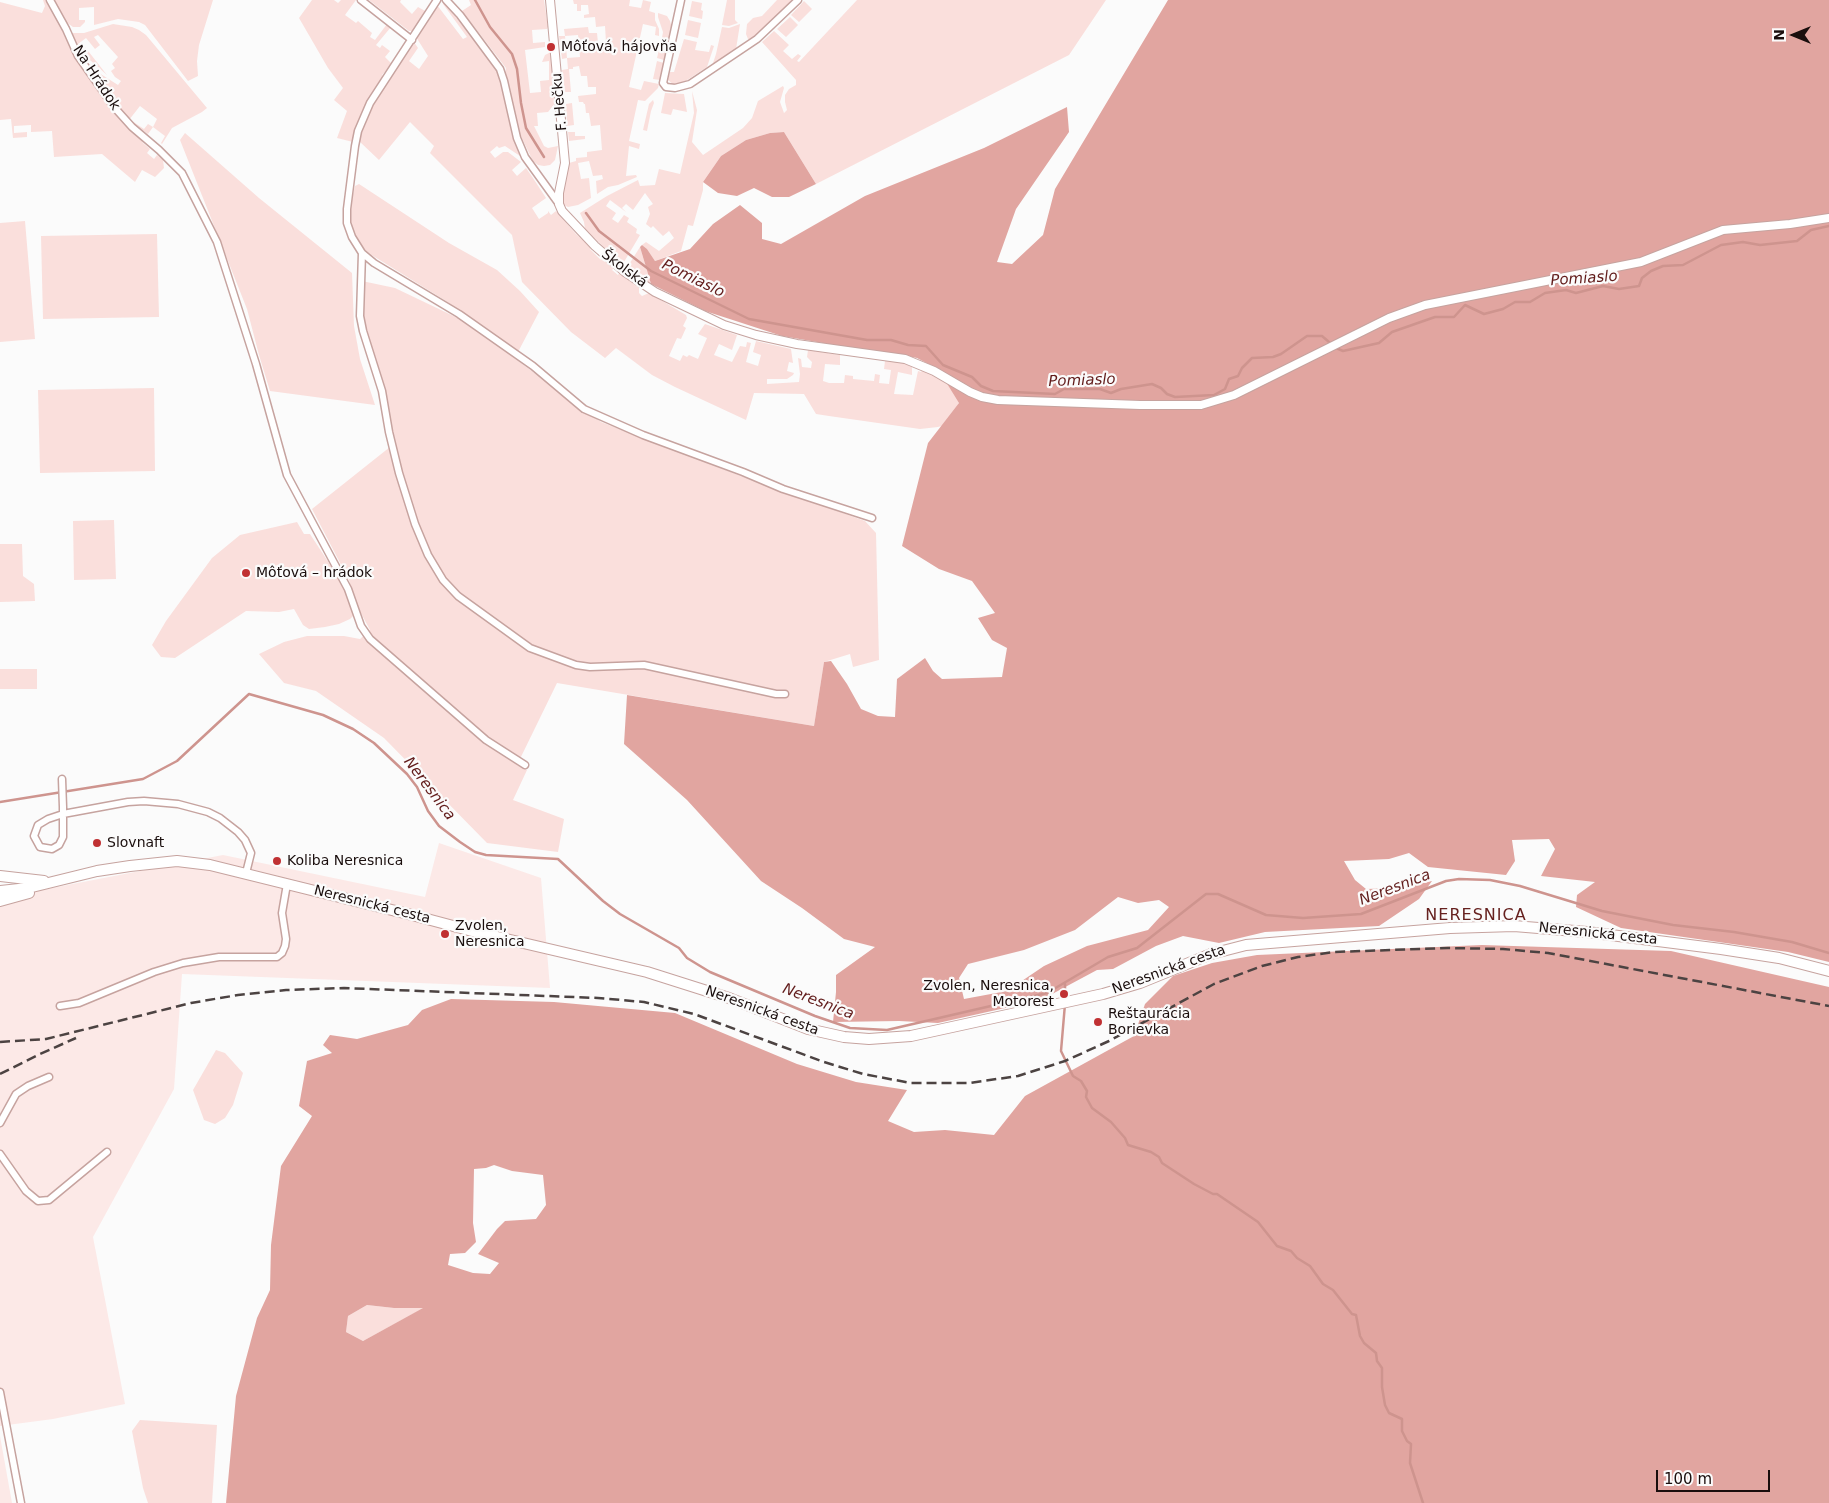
<!DOCTYPE html>
<meta charset="utf-8">
<style>
body{margin:0}
#map{position:relative;width:1829px;height:1503px;overflow:hidden;background:#fbfbfb;font-family:"DejaVu Sans",sans-serif}
canvas{display:block}
.north{position:absolute;left:1769px;top:10px;width:50px;height:50px;-webkit-text-stroke:4px #fbfbfb;paint-order:stroke;rotate:270deg;font-size:14px;font-weight:700;line-height:20px;text-align:center;color:#1a0e0d}
.north::after{content:'';display:block;margin:auto;width:18px;height:22px;background:#1a0e0d;clip-path:polygon(50% 0,100% 100%,50% 72%,0 100%)}
.scale{position:absolute;left:1656px;top:1470px;width:114px;height:22px;box-sizing:border-box;border:2px solid #1a0e0d;border-top:0;padding-left:6px;font-size:15px;line-height:18px;white-space:nowrap;color:#1a0e0d;-webkit-text-stroke:4px #fbfbfb;paint-order:stroke}
</style>
<div id="map">
<canvas width="1829" height="1503"></canvas>
<div class="north">N</div>
<div class="scale">100 m</div>
</div>
<script>
const context = document.querySelector('canvas').getContext('2d');
context.lineJoin = 'round';
function paint(path, color) {
  context.fillStyle = color;
  context.fill(path, 'evenodd');
}
function toPath(rows) {
  const path = new Path2D();
  for (const r of rows) {
    path.moveTo(r[0], r[1]);
    for (let i = 2; i < r.length; i += 2) path.lineTo(r[i], r[i + 1]);
  }
  return path;
}
function strokePath(path, color, width, dash) {
  context.strokeStyle = color;
  context.lineWidth = width;
  context.lineCap = dash ? 'butt' : 'round';
  context.setLineDash(dash || []);
  context.stroke(path);
}
function write(font, color, halo, rows, align = 'center') {
  context.font = font + ' "DejaVu Sans",sans-serif';
  context.lineWidth = 4.5;
  context.setLineDash([]);
  context.textBaseline = 'middle';
  context.strokeStyle = halo;
  context.fillStyle = color;
  for (const [text, x, y, turn = 0] of rows) {
    context.save();
    context.translate(x, y);
    context.rotate((+turn || 0) * Math.PI / 180);
    context.textAlign = isNaN(turn) ? turn : align;
    if (halo) context.strokeText(text, 0, 0);
    context.fillText(text, 0, 0);
    context.restore();
  }
}
paint(toPath([
 [439,843,541,878,550,988,182,974,174,1089,93,1237,125,1404,53,1419,0,1426,0,898,223,855,425,897],
 [0,1436,12,1503,0,1503]
]), '#fce9e7');
paint(toPath([
 [43,0,47,0,72,46,141,138,143,143,150,149,147,153,154,159,157,155,163,160,164,168,155,177,142,170,135,182,102,154,54,157,52,131,31,132,31,125,14,126,14,133,27,132,27,137,13,138,11,119,0,120,0,2,42,13,45,6],
 [52,0,213,0,199,45,197,61,198,76,188,81,145,25,139,22,118,19,94,25,94,7,79,8,79,20,85,20,85,22,80,27,73,27,66,22],
 [312,0,334,0,338,3,341,0,356,0,345,15,356,23,358,21,372,33,370,37,375,40,387,24,391,27,376,45,380,48,382,45,390,51,385,57,392,64,382,75,384,78,363,110,353,142,337,138,347,111,334,100,343,88,328,68,299,18],
 [369,0,401,0,400,2,412,14,418,7,427,12,415,31,409,31],
 [469,0,544,0,548,27,547,29,532,30,533,43,545,42,545,47,525,50,530,93,541,92,540,81,549,80,549,61,542,62,545,55,551,52,556,102,548,112,537,113,538,126,534,126,544,146,548,148,558,146,555,160,550,165,544,166,538,165,533,161,529,153,518,130,505,73,506,68,462,11,471,5],
 [573,0,630,0,629,6,641,8,643,0,651,2,649,11,655,13,655,20,659,29,659,36,655,35,656,27,643,24,629,87,641,90,644,81,659,84,658,88,645,101,638,100,629,141,640,144,639,149,629,146,626,176,636,175,637,177,618,185,608,187,597,194,596,181,603,179,602,175,593,176,589,161,578,163,581,179,589,178,591,198,578,205,568,207,564,205,562,200,569,163,576,161,576,158,587,157,587,152,602,150,600,125,591,126,589,113,586,113,585,104,584,104,583,102,579,102,578,96,596,94,596,87,588,87,587,76,581,76,579,66,573,67,573,69,569,69,571,92,565,92,562,70,568,69,567,58,562,59,559,36,565,36,564,29,588,27,589,33,597,33,598,43,606,42,605,26,596,27,595,17,584,18,584,15,589,14,588,5,581,5,581,11,577,11,577,4,574,4],
 [578,35,580,57,567,58,565,36],
 [727,0,735,0,735,20,738,23,729,26,722,25],
 [777,0,795,0,753,39,748,39,746,34,747,24,753,18,762,16],
 [857,0,1106,0,1069,55,816,184,784,132,770,133,746,140,721,156,703,182,703,190,693,226,688,225,681,251,655,261,647,249,642,245,646,242,659,251,674,238,669,231,663,236,653,226,651,228,646,224,650,214,648,207,653,204,645,193,633,210,626,204,622,208,626,212,610,200,606,206,616,213,612,219,618,223,624,215,629,218,627,222,637,229,636,233,640,235,624,262,611,254,585,229,584,222,580,213,607,196,638,180,640,186,655,185,659,169,680,174,694,113,692,91,697,110,692,142,703,155,743,128,752,118,758,101,783,86,784,88,780,102,784,113,787,110,785,102,785,95,789,89,796,85,796,80,762,42,774,31,789,45,783,51,792,59,798,54,801,56,797,61,799,62],
 [692,1,702,3,701,10,703,11,702,19,689,16],
 [804,1,812,9,799,22,791,15],
 [444,2,492,63,501,79,512,135,520,156,505,146,499,148,497,146,490,152,495,158,503,152,508,152,521,162,512,170,517,176,526,168,533,178,546,198,532,208,539,219,548,213,548,211,551,215,556,211,576,234,591,247,590,249,601,260,603,258,614,268,612,270,618,275,620,272,639,286,639,293,642,296,649,293,686,315,687,318,683,326,686,328,681,339,677,338,669,356,680,361,683,355,687,357,689,355,698,359,707,338,698,334,705,324,737,335,732,350,719,344,714,355,732,362,740,346,746,347,747,342,751,343,746,362,758,366,761,355,753,352,756,341,791,349,793,363,789,362,787,371,794,373,793,375,787,379,767,379,767,384,799,382,800,374,798,358,801,359,802,367,811,368,812,362,807,357,808,350,840,355,840,365,825,364,823,381,829,383,844,383,845,375,853,376,853,379,874,381,875,374,880,375,879,383,889,384,891,370,884,369,885,361,904,363,912,367,912,375,898,372,894,394,913,395,918,371,921,372,922,370,927,372,947,383,953,392,960,398,954,422,938,427,920,429,829,416,816,414,804,394,754,393,746,420,675,387,652,375,616,348,605,358,571,332,522,282,512,235,430,153,434,146,410,122,379,160,359,141,362,127,371,107,414,42,418,48,409,61,419,69,428,56,416,37,437,5,463,39,467,37,443,4],
 [658,13,667,16,670,21,672,28,669,40,662,38,663,32,658,17],
 [790,17,798,25,786,37,777,29],
 [688,20,701,23,698,38,685,35],
 [113,24,132,27,139,30,146,35,207,108,202,112,172,128,162,144,161,143,165,136,153,127,148,134,131,122,132,121,144,129,148,124,153,127,157,119,140,106,129,120,120,112,80,56,96,71,118,85,121,81,115,77,111,71,115,68,112,64,118,57,98,35,94,37,100,45,95,49,86,38,78,44,82,49,85,47,107,75,82,53,72,35,73,33,84,33],
 [740,24,736,49,712,66,716,54,722,27,729,28],
 [684,39,697,42,695,50,709,52,711,45,714,46,707,67,681,84,674,85,668,80,670,72,674,72],
 [661,41,668,43,664,60,657,58],
 [657,61,664,63,660,80,653,79],
 [665,93,684,94,687,112,673,109,671,115,661,113],
 [653,100,654,103,651,111,647,131,643,130,649,104],
 [572,103,574,125,567,126,566,104],
 [568,132,575,132,575,136,585,136,585,139,569,141],
 [185,133,259,198,352,273,354,326,360,359,375,405,270,391,259,355,247,309,180,140],
 [359,184,449,243,497,270,520,291,539,312,518,352,446,301,370,254,360,246,354,237,349,220,350,206,355,186],
 [25,221,35,339,0,342,0,223],
 [157,234,159,317,43,319,41,236],
 [640,247,651,284,628,266],
 [362,281,395,288,464,321,601,422,741,476,865,521,876,533,879,660,853,667,850,654,824,662,814,726,557,683,517,765,527,770,513,800,564,819,558,852,487,843,384,738,316,691,284,683,259,654,284,642,307,636,344,636,360,639,370,630,355,602,349,580,312,509,395,443,384,391,363,317],
 [154,388,155,471,40,473,38,390],
 [114,520,116,579,74,580,73,521],
 [297,522,304,534,310,534,342,583,352,611,353,616,350,619,339,624,325,627,309,629,303,625,294,609,279,612,246,611,175,658,161,657,152,645,166,621,212,558,240,535],
 [0,544,22,544,23,576,34,584,35,601,0,602],
 [0,669,37,669,37,689,0,689],
 [216,1050,225,1053,243,1073,233,1105,225,1118,215,1124,204,1120,193,1090],
 [367,1305,394,1308,424,1308,363,1341,346,1332,348,1316],
 [140,1420,217,1425,212,1503,148,1503,143,1488,132,1431]
]), '#fadfdc');
paint(toPath([
 [1168,0,1829,0,1829,962,1788,952,1621,928,1576,907,1577,895,1595,882,1541,876,1555,849,1549,839,1512,840,1515,861,1506,875,1428,867,1409,853,1389,859,1344,861,1355,880,1366,889,1397,888,1432,881,1419,899,1379,926,1265,932,1219,943,1183,936,1156,946,1113,969,1097,970,1041,1000,938,1023,899,1021,833,1022,836,992,836,975,875,947,844,939,802,908,761,881,687,800,624,744,627,695,814,726,824,662,831,661,847,684,861,709,878,716,895,717,897,679,925,658,933,671,942,679,1002,677,1007,648,992,640,978,618,995,613,972,581,939,569,902,546,928,443,959,403,938,369,917,358,897,354,846,347,782,336,705,311,651,284,640,247,642,245,647,249,655,261,690,249,713,224,740,205,762,223,762,239,781,244,865,196,984,148,1067,107,1069,132,1016,209,997,262,1012,264,1043,235,1055,189],
 [1118,897,1138,903,1159,900,1169,907,1148,930,1087,946,1044,966,1007,991,964,999,959,978,968,964,1024,950,1075,930],
 [784,132,816,184,789,197,772,197,754,188,737,196,718,193,703,182,721,156,746,140,770,133],
 [1482,945,1671,951,1829,987,1829,1503,226,1503,236,1396,257,1318,270,1290,271,1245,281,1166,312,1116,299,1106,307,1061,332,1053,323,1045,330,1035,357,1039,408,1025,422,1010,451,999,554,1002,675,1013,797,1064,856,1082,907,1090,888,1121,914,1132,945,1130,994,1135,1025,1096,1134,1036,1145,1004,1173,976,1212,963,1257,955],
 [494,1165,512,1171,543,1175,546,1205,536,1219,505,1221,497,1229,478,1254,499,1263,490,1274,473,1273,448,1265,450,1254,465,1253,476,1242,473,1223,474,1169,486,1168],
 [367,1305,394,1308,423,1308,363,1341,346,1332,348,1316]
]), '#e1a5a0');
strokePath(toPath([
 [475,0,490,27,512,54,517,69,521,103,526,128,544,157],
 [586,213,599,231,651,271,749,319,867,340,891,340,908,345,926,346,943,365,972,377,981,386,993,391,1055,394,1064,389,1100,389,1111,393,1121,389,1152,384,1161,388,1167,394,1175,397,1214,395,1225,389,1229,379,1238,376,1242,368,1252,358,1273,357,1281,354,1307,336,1322,336,1336,348,1343,351,1379,343,1392,332,1435,317,1454,317,1465,305,1484,314,1503,309,1515,302,1530,302,1545,293,1566,290,1576,293,1603,286,1619,289,1639,286,1642,278,1651,271,1663,266,1683,265,1721,245,1743,242,1760,245,1797,241,1811,230,1829,226],
 [0,802,143,779,177,761,249,694,323,715,353,729,374,743,407,774,417,787,428,811,439,826,460,842,475,852,486,855,558,859,603,901,620,914,679,948,687,958,710,972,815,1016,850,1028,887,1030,1047,993,1108,957,1137,948,1206,894,1218,894,1266,915,1303,918,1361,914,1446,881,1459,879,1490,880,1520,886,1602,911,1673,925,1734,932,1792,942,1829,953],
 [1065,984,1065,999],
 [1065,1004,1061,1051,1073,1076,1081,1081,1087,1091,1086,1097,1092,1108,1111,1122,1125,1138,1128,1145,1151,1152,1159,1157,1162,1163,1194,1184,1213,1194,1217,1194,1258,1222,1277,1246,1291,1251,1297,1258,1310,1266,1323,1284,1333,1290,1352,1314,1356,1315,1360,1336,1364,1343,1376,1353,1377,1361,1382,1368,1382,1387,1385,1405,1389,1413,1402,1419,1402,1431,1407,1441,1411,1444,1410,1463,1423,1503]
]), '#ce948e', 2.5);
const minor = toPath([
 [50,0,66,29,78,56,114,107,132,127,159,150,182,173,217,242,256,364,287,475,348,589,361,626,370,639,486,740,525,765],
 [361,0,412,40],
 [437,0,370,103,358,131,355,146,347,209,347,223,352,237,362,253,374,263,459,314,533,366,584,409,643,435,743,472,783,489,872,518],
 [446,0,460,15,500,69,504,81,517,138,525,157,559,204],
 [681,0,663,83,666,87,675,88,690,84,757,39,798,0],
 [362,253,360,316,363,331,382,391,389,432,399,473,415,524,428,555,443,580,458,596,530,648,576,665,590,667,644,665,776,694,785,694],
 [62,779,63,807,63,837,59,845,52,849,40,847,34,836,38,825,48,819,63,814,128,802,144,801,178,804,208,812,220,818,238,832,245,840,251,853,246,873],
 [60,1006,79,1003,154,972,183,963,219,957,277,957,282,953,285,946,286,939,282,913,287,884],
 [0,1123,16,1094,28,1086,49,1077],
 [0,1154,26,1191,38,1201,49,1200,107,1152],
 [0,1392,21,1503]
]);
const tertiary = toPath([
 [550,0,565,163,559,193,559,204,562,211,595,246,625,272,655,292,724,325,756,335,797,344,905,359,934,371,970,392,982,397,998,400,1140,405,1201,405,1234,395,1389,318,1425,305,1641,262,1723,230,1790,224,1829,218]
]);
const primary = toPath([
 [0,876,44,881],
 [0,891,28,888,97,871,130,866,177,861,210,865,412,915,472,931,647,972,729,998,808,1029,844,1037,869,1039,911,1036,1103,994,1140,983,1211,954,1246,945,1450,928,1514,926,1587,932,1721,949,1779,958,1829,971],
 [0,901,29,893]
]);
strokePath(minor, '#c6a39f', 9);
strokePath(tertiary, '#c6a39f', 10);
strokePath(primary, '#c6a39f', 12);
strokePath(minor, '#fff', 6);
strokePath(tertiary, '#fff', 8);
strokePath(primary, '#fff', 10);
strokePath(toPath([
 [0,1042,46,1039,191,1003,238,995,286,990,344,988,598,998,644,1002,694,1014,824,1062,863,1074,911,1083,969,1083,1018,1076,1065,1061,1109,1041,1214,984,1262,966,1298,957,1334,952,1448,948,1503,949,1548,953,1829,1006],
 [0,1074,38,1055,76,1038]
]), '#4c4342', 2.5, [10, 5]);
for (const [x, y, r, color] of [
 [551,47,5,"#c03133"],
 [246,573,5,"#c03133"],
 [97,843,5,"#c03133"],
 [277,861,5,"#c03133"],
 [445,934,5,"#c03133"],
 [1064,994,5,"#c03133"],
 [1098,1022,5,"#c03133"]
]) {
  const dot = new Path2D();
  dot.arc(x, y, r, 0, 2 * Math.PI);
  context.fillStyle = color;
  context.fill(dot);
  strokePath(dot, '#fbfbfb', 2);
}
write('14px', '#1a0e0d', '#fbfbfb', [
 ["Môťová, hájovňa",561,47],
 ["Môťová – hrádok",256,573],
 ["Slovnaft",107,843],
 ["Koliba Neresnica",287,861],
 ["Zvolen,",455,926],
 ["Neresnica",455,942],
 ["Zvolen, Neresnica,",1054,986,"right"],
 ["Motorest",1054,1002,"right"],
 ["Reštaurácia",1108,1014],
 ["Borievka",1108,1030]
], 'left');
write('14px', '#1a0e0d', '#fbfbfb', [
 ["Na Hrádok",96,78,57],
 ["F. Hečku",560,102,-95],
 ["Školská",624,269,37],
 ["Neresnická cesta",372,905,14],
 ["Neresnická cesta",1598,934,6],
 ["Neresnická cesta",1169,970,-20],
 ["Neresnická cesta",762,1011,20]
]);
write('italic 15px', '#621c1b', '#fbfbfb', [
 ["Pomiaslo",693,279,26],
 ["Pomiaslo",1584,279,-4],
 ["Pomiaslo",1082,381,-2],
 ["Neresnica",429,789,53],
 ["Neresnica",1395,888,-21],
 ["Neresnica",818,1002,21]
]);
context.letterSpacing = '1px';
write('16px', '#66211f', '#fbfbfb', [
 ["NERESNICA",1476,916]
]);
context.letterSpacing = '0px';
</script>
